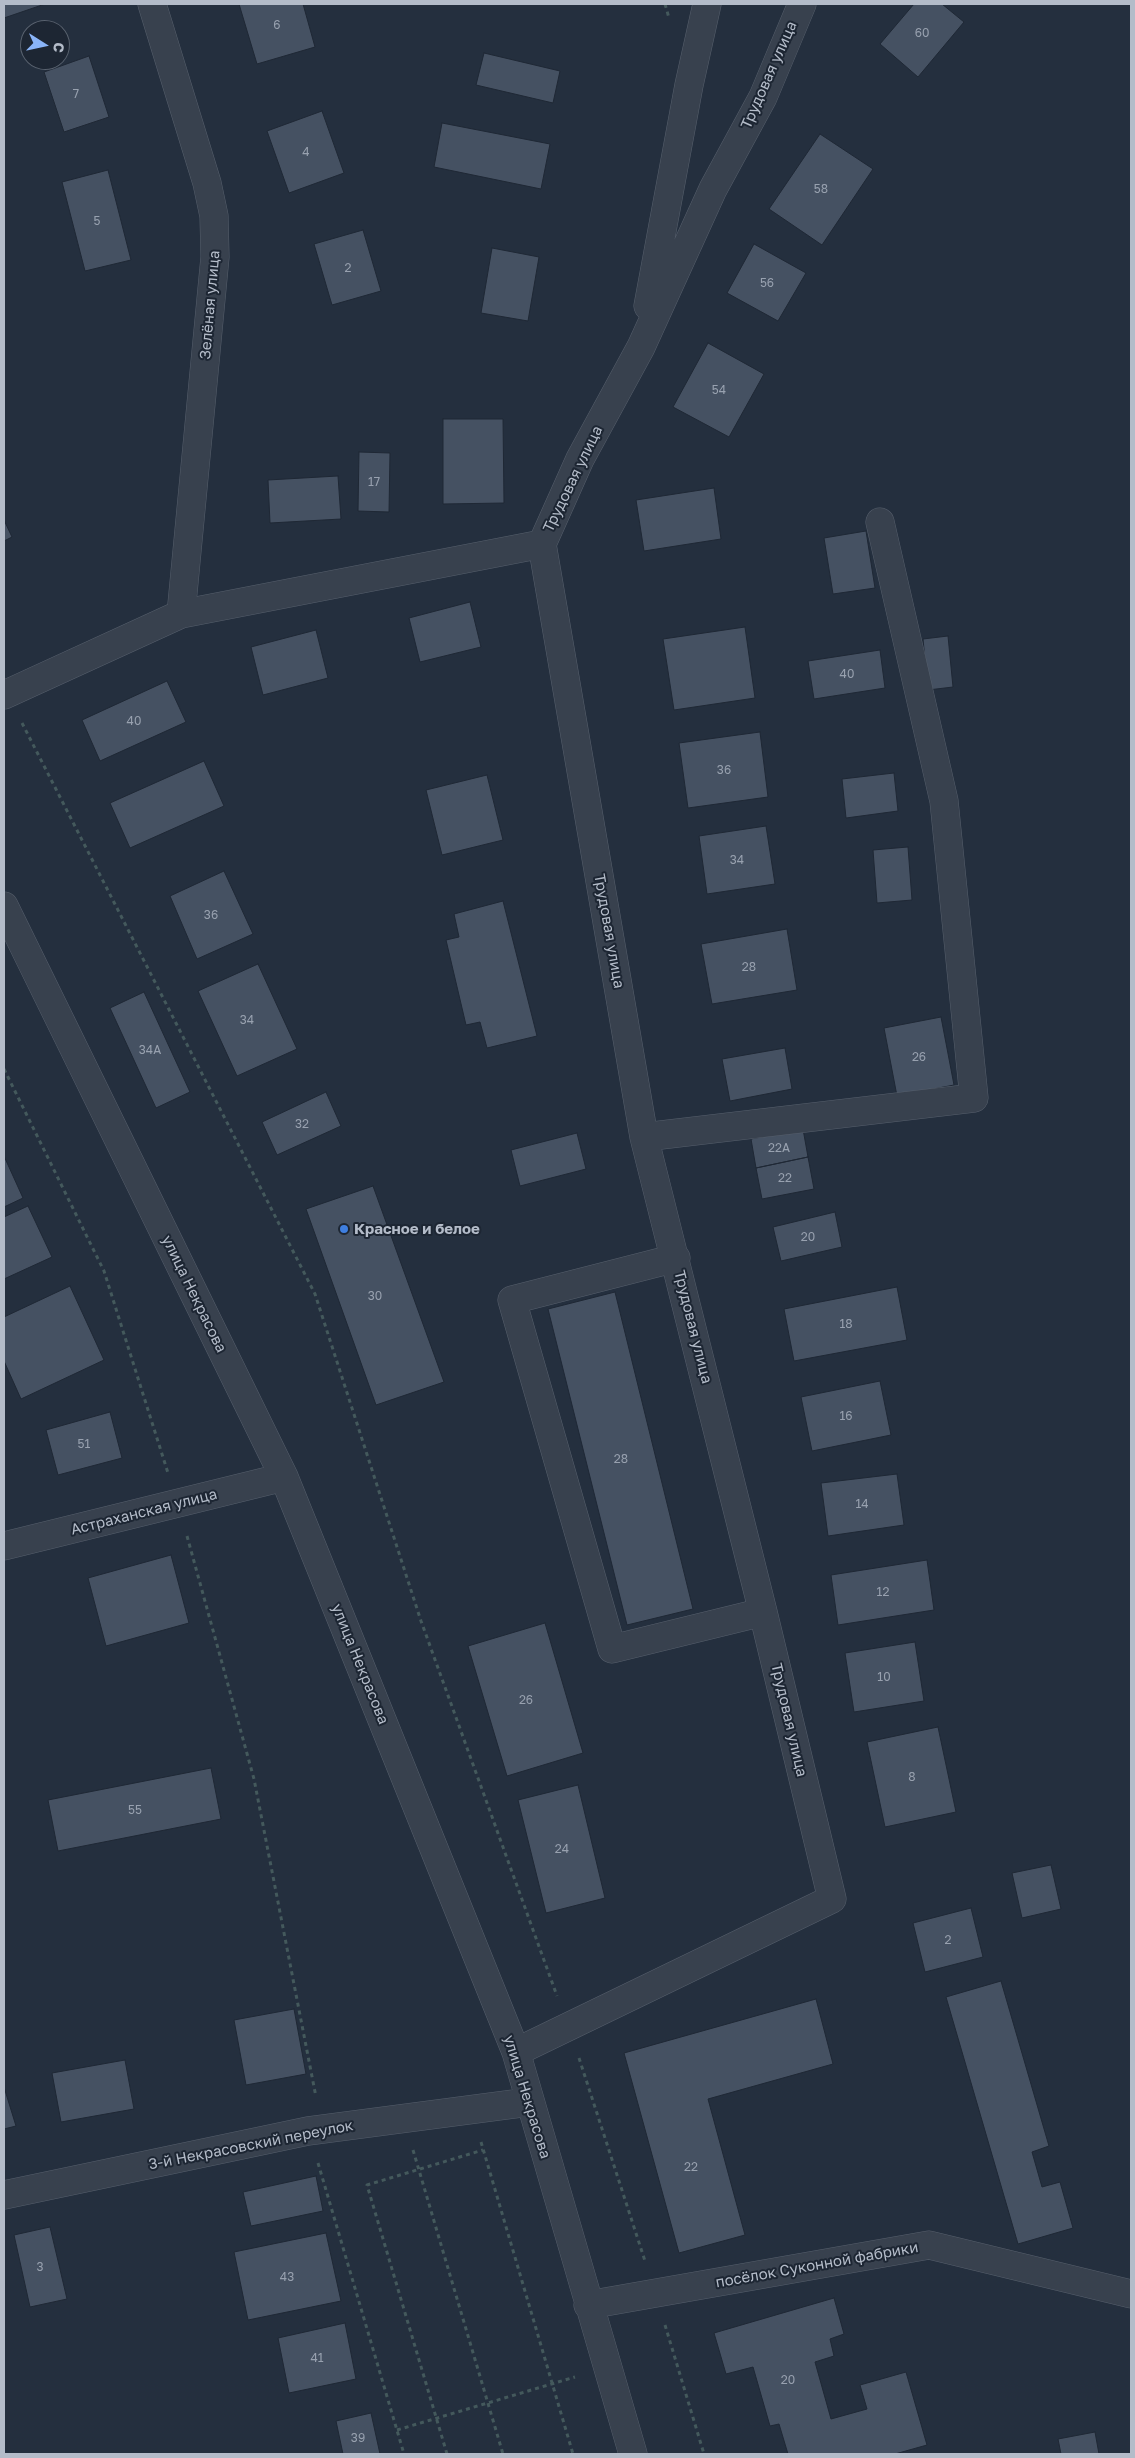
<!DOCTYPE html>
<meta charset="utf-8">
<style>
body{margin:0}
#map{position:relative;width:1135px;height:2458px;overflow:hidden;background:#242f3e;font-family:"Golos Text",sans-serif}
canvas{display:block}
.frame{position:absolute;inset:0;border:5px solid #b4bcc9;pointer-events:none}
.north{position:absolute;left:20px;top:20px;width:50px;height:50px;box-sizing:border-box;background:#1d2633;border:1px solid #59626f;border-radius:50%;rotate:100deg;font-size:14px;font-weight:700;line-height:20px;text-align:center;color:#b4bcc9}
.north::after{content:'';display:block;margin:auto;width:18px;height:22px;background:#8ab4f8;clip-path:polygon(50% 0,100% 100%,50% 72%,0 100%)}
</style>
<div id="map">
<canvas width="1135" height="2458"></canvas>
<div class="frame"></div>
<div class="north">С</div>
</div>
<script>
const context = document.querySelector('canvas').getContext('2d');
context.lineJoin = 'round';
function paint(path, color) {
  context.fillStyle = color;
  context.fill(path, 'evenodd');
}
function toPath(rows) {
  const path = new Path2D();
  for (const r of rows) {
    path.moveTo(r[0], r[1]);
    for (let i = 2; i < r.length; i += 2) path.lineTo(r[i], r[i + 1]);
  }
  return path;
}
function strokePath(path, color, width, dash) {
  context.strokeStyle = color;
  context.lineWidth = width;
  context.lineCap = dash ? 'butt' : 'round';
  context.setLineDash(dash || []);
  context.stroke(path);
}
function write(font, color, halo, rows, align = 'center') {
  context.font = font + ' "Golos Text",sans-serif';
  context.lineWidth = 4;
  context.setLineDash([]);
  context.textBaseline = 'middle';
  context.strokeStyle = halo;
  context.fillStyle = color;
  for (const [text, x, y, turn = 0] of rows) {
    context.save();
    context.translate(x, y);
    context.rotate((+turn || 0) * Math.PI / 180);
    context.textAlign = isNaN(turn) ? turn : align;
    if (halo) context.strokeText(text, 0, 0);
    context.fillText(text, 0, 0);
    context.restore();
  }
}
const building = toPath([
 [4,4,45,4,4,18,4,4],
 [239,4,303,4,315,47,257,64,239,4],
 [914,4,942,4,964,22,918,77,880,44,914,4],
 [484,53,560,71,553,103,476,85,484,53],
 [89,56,109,117,64,132,44,72,89,56],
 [322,111,344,173,289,193,267,131,322,111],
 [442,123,550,144,541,189,434,167,442,123],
 [820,134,873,169,822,245,769,209,820,134],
 [108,170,131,260,85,271,62,182,108,170],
 [363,230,381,291,332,305,314,244,363,230],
 [754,244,806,273,778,321,727,293,754,244],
 [492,248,539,257,528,321,481,313,492,248],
 [708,343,764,374,729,437,673,407,708,343],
 [443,419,503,419,504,503,443,504,443,419],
 [359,452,390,453,389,512,358,511,359,452],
 [338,476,341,519,270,523,268,480,338,476],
 [714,488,721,539,644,551,636,500,714,488],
 [4,520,12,537,4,541,4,520],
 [866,531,875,588,833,594,824,538,866,531],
 [470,602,481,647,420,662,409,618,470,602],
 [745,627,755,698,674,710,663,639,745,627],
 [316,630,328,678,263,695,251,647,316,630],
 [948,636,953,687,928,690,923,639,948,636],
 [880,650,885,688,814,699,808,661,880,650],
 [167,681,186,722,100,761,82,720,167,681],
 [760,732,768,797,688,808,679,743,760,732],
 [204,761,224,806,130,848,110,803,204,761],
 [894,773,898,811,846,818,842,779,894,773],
 [487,775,503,840,442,855,426,790,487,775],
 [766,826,775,884,707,894,699,836,766,826],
 [908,847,912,900,877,903,873,850,908,847],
 [224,871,253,934,197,959,170,896,224,871],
 [503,901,537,1036,487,1048,480,1022,466,1025,446,940,459,937,454,914,503,901],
 [787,929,797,990,712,1004,701,944,787,929],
 [258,964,297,1049,237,1076,198,991,258,964],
 [144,992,190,1092,156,1108,110,1008,144,992],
 [941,1017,954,1085,897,1096,884,1028,941,1017],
 [785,1048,792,1089,730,1101,722,1059,785,1048],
 [326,1092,341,1126,277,1155,262,1122,326,1092],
 [803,1129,808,1157,756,1168,751,1139,803,1129],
 [577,1133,586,1169,520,1186,511,1150,577,1133],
 [4,1156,23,1198,4,1207,4,1156],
 [808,1157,814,1189,762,1199,756,1168,808,1157],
 [373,1186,444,1382,376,1405,306,1209,373,1186],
 [28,1206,52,1257,4,1279,4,1217,28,1206],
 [835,1212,842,1247,781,1261,773,1227,835,1212],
 [70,1286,104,1360,21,1399,4,1361,4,1317,70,1286],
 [897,1287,907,1340,794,1361,784,1309,897,1287],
 [615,1292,693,1609,627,1625,548,1309,615,1292],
 [880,1381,891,1435,812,1451,801,1397,880,1381],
 [110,1412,122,1458,58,1475,46,1430,110,1412],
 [897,1474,904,1525,828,1536,821,1483,897,1474],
 [171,1555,189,1623,106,1646,88,1578,171,1555],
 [927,1560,934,1610,838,1625,831,1575,927,1560],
 [545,1623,583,1753,507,1776,468,1646,545,1623],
 [915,1642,924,1701,854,1712,845,1653,915,1642],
 [938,1727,956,1812,885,1827,867,1742,938,1727],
 [211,1768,221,1819,58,1851,48,1800,211,1768],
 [578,1785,605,1898,546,1913,518,1800,578,1785],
 [1051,1865,1061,1909,1022,1918,1012,1873,1051,1865],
 [971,1908,983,1957,925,1972,913,1923,971,1908],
 [1001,1981,1049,2146,1032,2152,1042,2187,1060,2182,1073,2228,1018,2244,946,1997,1001,1981],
 [816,1999,833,2064,708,2099,745,2235,679,2253,624,2053,816,1999],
 [294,2009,306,2074,246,2085,234,2020,294,2009],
 [125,2060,134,2109,61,2122,52,2073,125,2060],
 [4,2087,16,2126,4,2129,4,2087],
 [316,2176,323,2211,251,2226,243,2192,316,2176],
 [50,2227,67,2299,30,2307,14,2235,50,2227],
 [326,2233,341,2301,248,2320,234,2252,326,2233],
 [834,2298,844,2334,830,2339,834,2356,815,2362,831,2419,867,2409,860,2385,906,2372,927,2445,895,2454,788,2454,779,2424,770,2426,753,2367,726,2374,714,2333,834,2298],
 [345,2323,356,2379,289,2393,278,2338,345,2323],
 [371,2413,380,2454,343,2454,336,2421,371,2413],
 [1095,2432,1099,2454,1061,2454,1058,2439,1095,2432]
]);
paint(building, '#455162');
strokePath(building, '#1f2835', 1);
const minor = toPath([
 [152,4,207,183,214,216,215,257,181,614],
 [648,306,689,85,707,4],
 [4,695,181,614,542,544],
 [4,906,284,1477,516,2052,633,2454],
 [644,1137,974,1098,944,801,880,522],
 [676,1258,512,1300,612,1649,763,1612],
 [4,1546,284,1477],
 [516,2052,832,1899,763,1612,644,1137,542,544,580,459,641,347,713,189,763,97,802,4],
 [4,2195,308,2131,529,2102],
 [588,2305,929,2245,1131,2294]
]);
strokePath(minor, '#565f6c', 29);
strokePath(toPath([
 [665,4,669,18],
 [22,723,315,1294,421,1621,557,1996],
 [4,1069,104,1271,168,1473],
 [187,1536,254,1779,316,2097],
 [579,2058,645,2261],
 [481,2142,573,2454],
 [413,2150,503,2454],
 [318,2163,404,2454],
 [665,2325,704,2454],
 [397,2430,575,2377],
 [447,2454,367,2185,483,2150]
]), '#44595c', 3, [4, 4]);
strokePath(minor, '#38414e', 28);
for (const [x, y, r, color] of [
 [344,1229,5,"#3f7fe0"]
]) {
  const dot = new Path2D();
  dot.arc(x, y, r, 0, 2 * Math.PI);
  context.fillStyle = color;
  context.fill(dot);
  strokePath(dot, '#1d2633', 2);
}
write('12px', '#98a1af', null, [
 ["6",277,25],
 ["60",922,33],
 ["7",76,94],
 ["4",306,152],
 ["58",821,189],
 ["5",97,221],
 ["2",348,268],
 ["56",767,283],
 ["54",719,390],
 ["17",374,482],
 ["40",847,674],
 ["40",134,721],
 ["36",724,770],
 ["34",737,860],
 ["36",211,915],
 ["28",749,967],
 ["34",247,1020],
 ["34А",150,1050],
 ["26",919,1057],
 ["32",302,1124],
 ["22А",779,1148],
 ["22",785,1178],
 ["20",808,1237],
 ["30",375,1296],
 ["18",846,1324],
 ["16",846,1416],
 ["51",84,1444],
 ["28",621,1459],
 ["14",862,1504],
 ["12",883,1592],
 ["10",884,1677],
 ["26",526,1700],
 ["8",912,1777],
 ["55",135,1810],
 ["24",562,1849],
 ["2",948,1940],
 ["22",691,2167],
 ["3",40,2267],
 ["43",287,2277],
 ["41",317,2358],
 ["20",788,2380],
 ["39",358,2438]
]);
write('15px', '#b4bcc9', '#1d2633', [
 ["Трудовая улица",769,75,-66],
 ["Зелёная улица",210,305,-85],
 ["Трудовая улица",573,479,-64],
 ["Трудовая улица",609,931,80],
 ["улица Некрасова",194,1294,64],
 ["Трудовая улица",693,1327,76],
 ["Астраханская улица",144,1512,-14],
 ["улица Некрасова",360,1664,68],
 ["Трудовая улица",789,1720,77],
 ["улица Некрасова",527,2097,73],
 ["3-й Некрасовский переулок",251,2145,-11],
 ["посёлок Суконной фабрики",817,2265,-10]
]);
write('bold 15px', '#b4bcc9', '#1d2633', [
 ["Красное и белое",354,1229]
], 'left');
</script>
